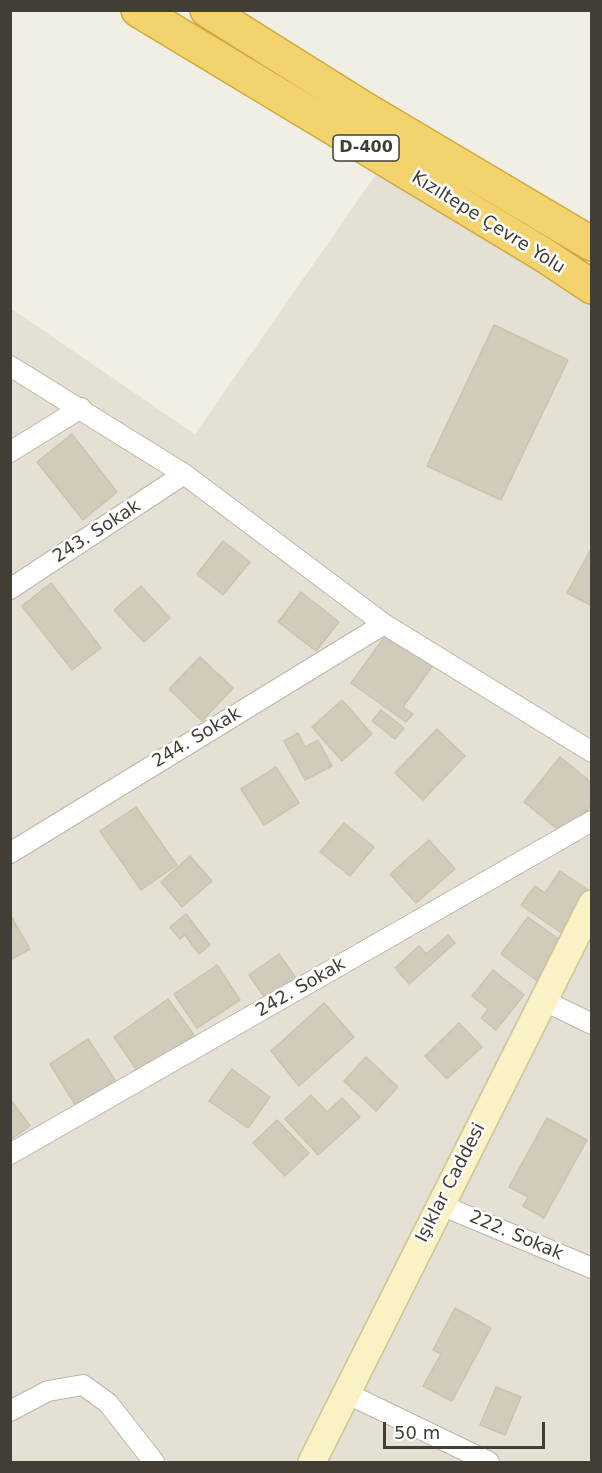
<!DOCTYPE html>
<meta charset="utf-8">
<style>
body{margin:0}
#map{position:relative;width:602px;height:1473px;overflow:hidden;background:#f1eee4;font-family:"DejaVu Sans",sans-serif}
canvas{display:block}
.frame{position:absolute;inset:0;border:12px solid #423e35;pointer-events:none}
.scale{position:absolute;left:383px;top:1422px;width:162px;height:27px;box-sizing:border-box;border:3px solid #423e35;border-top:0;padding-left:8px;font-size:18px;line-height:21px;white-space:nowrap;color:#423e35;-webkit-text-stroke:4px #fff;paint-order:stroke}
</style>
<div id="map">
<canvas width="602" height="1473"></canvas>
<div class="frame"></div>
<div class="scale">50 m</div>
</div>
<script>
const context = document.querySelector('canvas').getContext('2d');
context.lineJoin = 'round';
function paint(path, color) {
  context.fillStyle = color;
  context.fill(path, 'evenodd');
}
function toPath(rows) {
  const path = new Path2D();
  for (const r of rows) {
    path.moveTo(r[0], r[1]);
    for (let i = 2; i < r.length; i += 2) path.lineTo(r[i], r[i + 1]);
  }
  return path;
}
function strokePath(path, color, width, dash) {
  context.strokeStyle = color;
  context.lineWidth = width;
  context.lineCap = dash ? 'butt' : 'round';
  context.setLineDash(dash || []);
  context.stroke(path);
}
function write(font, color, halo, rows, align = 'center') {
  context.font = font + ' "DejaVu Sans",sans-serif';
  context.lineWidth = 5;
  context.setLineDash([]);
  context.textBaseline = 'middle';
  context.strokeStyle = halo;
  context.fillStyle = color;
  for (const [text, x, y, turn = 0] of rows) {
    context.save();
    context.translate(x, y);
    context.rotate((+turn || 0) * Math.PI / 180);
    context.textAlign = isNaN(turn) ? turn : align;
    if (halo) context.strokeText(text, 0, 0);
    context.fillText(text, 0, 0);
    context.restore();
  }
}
paint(toPath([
 [386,160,591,240,591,1462,11,1462,10,308,195,434]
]), '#e4e0d3');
const building = toPath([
 [494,325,568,360,501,500,427,466,494,325],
 [72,434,117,492,83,520,37,462,72,434],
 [223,541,250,562,223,595,197,574,223,541],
 [592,547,592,606,567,593,592,547],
 [51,583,101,648,72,670,22,606,51,583],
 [141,586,170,618,144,642,114,610,141,586],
 [301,592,339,622,316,651,278,622,301,592],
 [388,632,433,665,403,707,413,714,406,722,351,683,388,632],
 [200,657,233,688,202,721,169,689,200,657],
 [342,700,372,734,342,761,312,727,342,700],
 [381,710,404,728,395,739,372,721,381,710],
 [437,729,465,756,423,800,395,773,437,729],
 [298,733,305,747,318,740,332,766,305,780,284,741,298,733],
 [560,757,592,783,592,804,566,836,524,802,560,757],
 [276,767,299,803,264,825,241,789,276,767],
 [136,807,177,865,141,890,100,831,136,807],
 [344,823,374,847,350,876,320,852,344,823],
 [429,840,455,869,416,903,390,874,429,840],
 [190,856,212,881,182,907,161,882,190,856],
 [560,871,591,892,563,934,521,905,535,886,545,893,560,871],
 [10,914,30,949,10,960,10,914],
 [186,914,210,945,199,954,185,935,180,939,170,927,186,914],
 [528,917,567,945,540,983,501,954,528,917],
 [448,935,455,943,409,984,395,968,419,946,426,954,448,935],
 [279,954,300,984,270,1005,249,975,279,954],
 [217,965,240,1000,197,1028,174,994,217,965],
 [493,970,524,995,496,1030,481,1018,488,1009,472,996,493,970],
 [168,999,194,1035,139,1073,114,1037,168,999],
 [324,1003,354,1037,299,1086,271,1051,324,1003],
 [459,1023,482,1047,447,1079,425,1056,459,1023],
 [88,1039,115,1080,76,1106,50,1064,88,1039],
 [366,1057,398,1087,376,1111,344,1081,366,1057],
 [232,1069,270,1097,248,1128,209,1101,232,1069],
 [311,1095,327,1112,342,1098,360,1117,318,1155,285,1119,311,1095],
 [10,1099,30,1126,10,1140,10,1099],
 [547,1118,587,1140,544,1218,523,1206,528,1197,509,1187,547,1118],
 [277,1120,309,1153,285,1176,253,1143,277,1120],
 [455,1308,491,1328,452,1401,423,1386,441,1354,433,1350,455,1308],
 [496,1387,521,1397,505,1435,480,1425,496,1387]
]);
paint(building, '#d1cbbb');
strokePath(building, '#cbc3ae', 1.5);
const street = toPath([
 [10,366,184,474,384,624,592,752],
 [10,452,81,408],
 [10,589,184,474],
 [10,853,384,624],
 [543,1000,592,1024],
 [10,1154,592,821],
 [441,1205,592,1268],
 [346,1393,489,1462],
 [10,1411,48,1391,83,1385,108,1403,154,1462]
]);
const secondary = toPath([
 [312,1462,592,904]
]);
const highway = toPath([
 [138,10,544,255,592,287],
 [207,10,363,108,592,244]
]);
strokePath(street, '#bbb6a8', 22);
strokePath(secondary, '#cdc497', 30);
strokePath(highway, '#d1a93e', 36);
strokePath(street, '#fff', 20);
strokePath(secondary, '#faf2c5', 27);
strokePath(highway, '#f3d36d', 33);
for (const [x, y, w] of [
 [366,148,66]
]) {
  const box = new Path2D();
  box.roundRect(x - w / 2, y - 13, w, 26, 4.5);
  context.fillStyle = '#fff';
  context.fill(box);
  strokePath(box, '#423e35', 1.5);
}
write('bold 16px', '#423e35', null, [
 ["D-400",366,148]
]);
write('18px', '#423e35', '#fff', [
 ["Kızıltepe Çevre Yolu",488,223,32],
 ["243. Sokak",97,532,-33],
 ["244. Sokak",197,738,-31],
 ["242. Sokak",301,988,-30],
 ["Işıklar Caddesi",451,1183,-63],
 ["222. Sokak",516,1236,23]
]);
</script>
